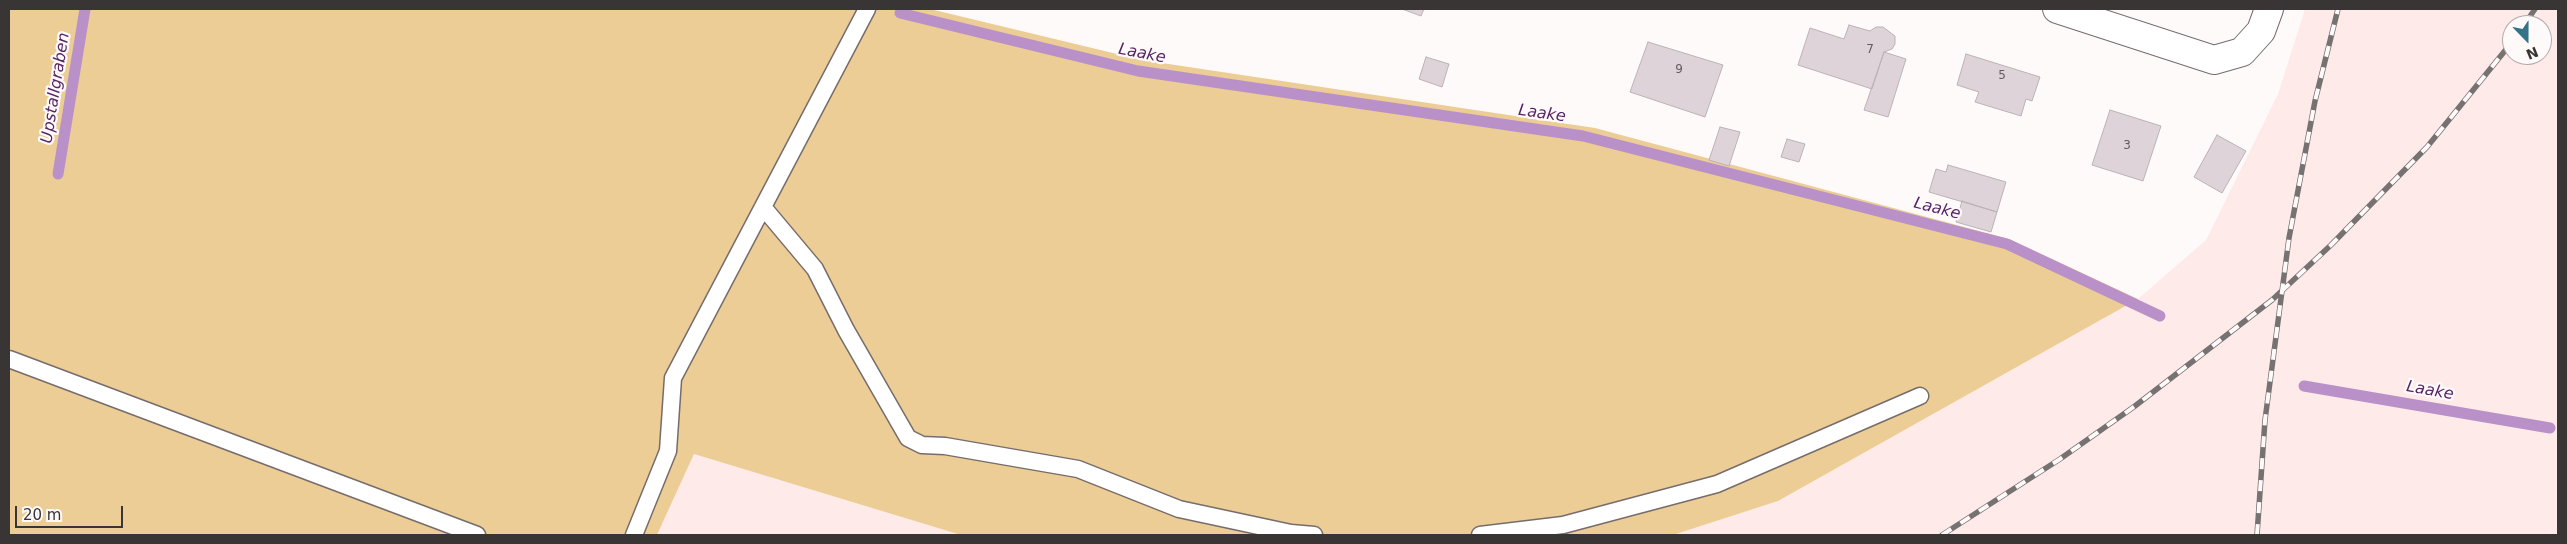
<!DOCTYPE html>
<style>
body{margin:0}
#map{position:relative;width:2567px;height:544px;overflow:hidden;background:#fffafa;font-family:"DejaVu Sans",sans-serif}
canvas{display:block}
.frame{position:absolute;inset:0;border:10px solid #393535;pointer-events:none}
.north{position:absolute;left:2502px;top:15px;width:50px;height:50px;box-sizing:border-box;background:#fffafa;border:1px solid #b0abab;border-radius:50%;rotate:158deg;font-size:14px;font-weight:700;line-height:20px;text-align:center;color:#393535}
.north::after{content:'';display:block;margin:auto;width:18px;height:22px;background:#347388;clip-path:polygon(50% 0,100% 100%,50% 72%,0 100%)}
.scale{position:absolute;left:15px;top:506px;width:108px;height:22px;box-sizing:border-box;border:2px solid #393535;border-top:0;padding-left:6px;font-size:15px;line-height:18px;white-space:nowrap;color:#393535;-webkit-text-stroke:4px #fffafa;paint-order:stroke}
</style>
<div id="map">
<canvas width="2567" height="544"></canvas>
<div class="frame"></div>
<div class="north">N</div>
<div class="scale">20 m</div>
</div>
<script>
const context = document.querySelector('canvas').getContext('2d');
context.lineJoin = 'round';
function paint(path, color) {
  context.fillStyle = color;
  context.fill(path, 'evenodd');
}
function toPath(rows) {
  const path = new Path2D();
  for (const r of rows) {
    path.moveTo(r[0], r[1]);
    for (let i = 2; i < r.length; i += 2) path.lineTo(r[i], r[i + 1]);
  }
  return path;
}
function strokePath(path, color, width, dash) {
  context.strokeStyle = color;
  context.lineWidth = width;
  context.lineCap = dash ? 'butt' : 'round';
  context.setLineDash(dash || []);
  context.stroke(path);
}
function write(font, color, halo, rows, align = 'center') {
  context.font = font + ' "DejaVu Sans",sans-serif';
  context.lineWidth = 4.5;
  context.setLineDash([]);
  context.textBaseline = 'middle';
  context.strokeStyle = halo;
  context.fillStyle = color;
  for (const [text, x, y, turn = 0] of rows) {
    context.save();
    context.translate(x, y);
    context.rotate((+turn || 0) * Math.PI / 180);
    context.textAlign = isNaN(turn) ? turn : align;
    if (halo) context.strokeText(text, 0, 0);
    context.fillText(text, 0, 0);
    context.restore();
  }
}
paint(toPath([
 [2305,9,2558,9,2558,535,1673,535,1778,501,2138,299,2206,240,2278,94],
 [2512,25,2542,25,2542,55,2512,55],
 [694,454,961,535,657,535]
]), '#feeae9');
paint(toPath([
 [9,9,930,9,1142,60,1595,128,2009,239,2138,299,1778,501,1673,535,961,535,694,454,657,535,9,535]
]), '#eccd95');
strokePath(toPath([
 [900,13,1138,71,1583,136,2007,244,2160,316],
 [58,174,85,9],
 [2304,386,2550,428]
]), '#b991c8', 11);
const building = toPath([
 [1402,9,1424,9,1421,16,1402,9],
 [1849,25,1870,31,1876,27,1883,27,1895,36,1895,44,1892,49,1884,52,1872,89,1798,65,1810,28,1844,39,1849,25],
 [1648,42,1723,65,1705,117,1630,92,1648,42],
 [1884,52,1906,59,1888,117,1864,110,1884,52],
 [1966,54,2040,77,2032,101,2026,99,2021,116,1975,102,1979,92,1957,85,1966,54],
 [1426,57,1449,64,1442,87,1419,79,1426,57],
 [2110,110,2161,126,2143,181,2092,165,2110,110],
 [1720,127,1740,132,1729,166,1709,160,1720,127],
 [2217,135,2246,151,2222,193,2194,177,2217,135],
 [1787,139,1805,144,1799,162,1781,157,1787,139],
 [1948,165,2006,182,1997,212,1929,192,1936,169,1946,172,1948,165],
 [1962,201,1997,212,1991,232,1956,222,1962,201]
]);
paint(building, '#ddd3d8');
strokePath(building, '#bcb2b6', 1);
const lane = toPath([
 [763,207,815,269,846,330,908,438,922,445,945,446,1078,469,1179,509,1291,533,1314,535],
 [9,359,477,535],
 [634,535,668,451,673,378,867,9],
 [1480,535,1563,525,1717,484,1920,396]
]);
const street = toPath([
 [2057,9,2214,60,2242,52,2261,31,2269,9]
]);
strokePath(lane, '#766c6c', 19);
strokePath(street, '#766c6c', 30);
strokePath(lane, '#fff', 16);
strokePath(street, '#fff', 28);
const rail = toPath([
 [2524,25,2535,9],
 [1942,535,2060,459,2135,406,2272,300,2331,245,2427,147,2512,42],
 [2257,535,2265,420,2289,238,2315,101,2338,9]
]);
strokePath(rail, '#767272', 5.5);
strokePath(rail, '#fffafa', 4, [11]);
write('12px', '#625c5e', null, [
 ["7",1870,50],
 ["9",1679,70],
 ["5",2002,76],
 ["3",2127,146]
]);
write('italic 16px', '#552366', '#fffafa', [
 ["Laake",1142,54,11],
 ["Upstallgraben",56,88,-81],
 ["Laake",1542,114,8],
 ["Laake",1937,209,14],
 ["Laake",2430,391,10]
]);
</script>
